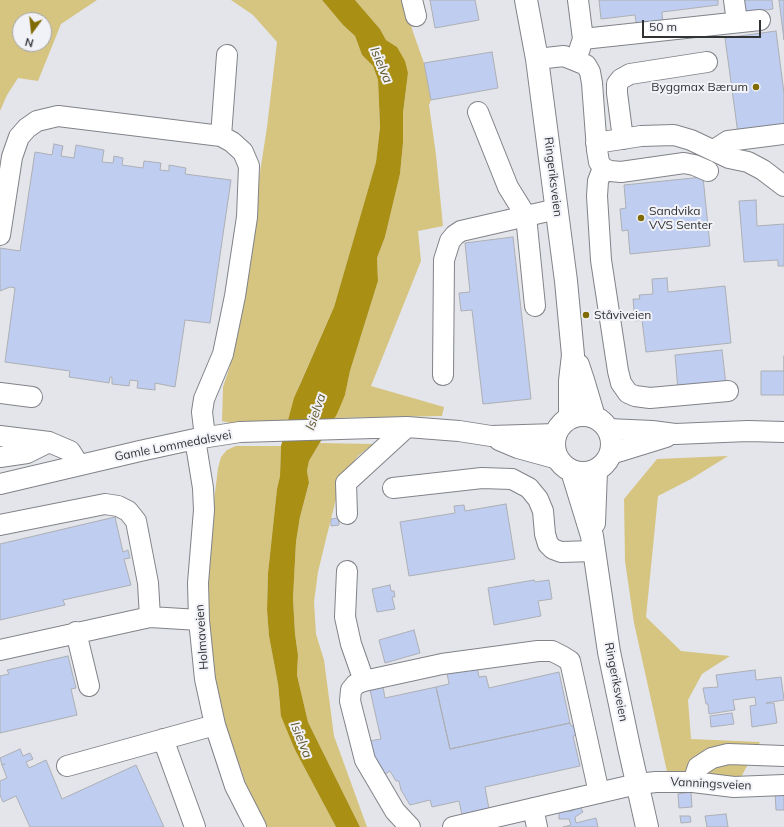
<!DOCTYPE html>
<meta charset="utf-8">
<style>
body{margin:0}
#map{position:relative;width:784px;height:827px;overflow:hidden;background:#e3e5eb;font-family:Mulish,sans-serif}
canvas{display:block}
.north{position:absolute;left:12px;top:12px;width:40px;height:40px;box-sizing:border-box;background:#f0f2f8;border:1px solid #a4a5aa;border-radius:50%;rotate:195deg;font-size:11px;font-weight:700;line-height:16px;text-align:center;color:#313234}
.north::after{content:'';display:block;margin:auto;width:14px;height:18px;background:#816b05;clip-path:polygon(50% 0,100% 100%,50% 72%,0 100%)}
.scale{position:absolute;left:642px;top:20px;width:119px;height:18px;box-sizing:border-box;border:2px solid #313234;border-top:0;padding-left:5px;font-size:12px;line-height:14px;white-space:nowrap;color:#313234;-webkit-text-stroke:3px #f0f2f8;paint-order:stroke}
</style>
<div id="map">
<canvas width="784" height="827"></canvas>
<div class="north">N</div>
<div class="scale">50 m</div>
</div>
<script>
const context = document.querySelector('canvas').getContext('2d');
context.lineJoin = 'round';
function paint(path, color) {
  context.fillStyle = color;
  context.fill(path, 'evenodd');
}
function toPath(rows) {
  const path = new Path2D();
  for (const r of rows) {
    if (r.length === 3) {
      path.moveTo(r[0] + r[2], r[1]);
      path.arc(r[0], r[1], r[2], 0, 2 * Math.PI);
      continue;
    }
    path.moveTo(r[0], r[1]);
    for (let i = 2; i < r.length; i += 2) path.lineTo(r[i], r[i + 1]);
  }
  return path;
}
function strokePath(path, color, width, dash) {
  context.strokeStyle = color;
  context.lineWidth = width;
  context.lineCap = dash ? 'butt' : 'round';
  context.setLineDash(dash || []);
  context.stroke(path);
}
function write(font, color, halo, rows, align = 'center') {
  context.font = font + ' Mulish,sans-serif';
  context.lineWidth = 4;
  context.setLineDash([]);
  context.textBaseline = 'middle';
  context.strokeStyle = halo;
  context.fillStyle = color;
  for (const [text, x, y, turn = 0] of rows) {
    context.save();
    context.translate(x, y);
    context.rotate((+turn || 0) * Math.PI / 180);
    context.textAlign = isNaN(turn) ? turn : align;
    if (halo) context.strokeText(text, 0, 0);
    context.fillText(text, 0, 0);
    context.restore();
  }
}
paint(toPath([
 [0,0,97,0,61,24,38,81,18,78,7,95,0,111],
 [20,20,44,20,44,44,20,44],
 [231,0,322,0,343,25,355,36,362,55,373,66,378,80,380,127,376,162,334,307,299,386,288,420,230,423,222,421,223,387,230,366,267,127,277,42,253,15],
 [355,0,404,0,413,32,424,63,431,100,429,105,436,155,443,226,418,231,421,261,371,386,444,407,442,416,334,418,345,395,350,371,378,281,377,258,385,237,400,174,403,143,403,113,408,73,397,47,386,40,380,29],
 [320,443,373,444,358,456,344,475,338,491,326,539,318,572,314,602,316,634,324,660,334,736,367,827,360,827,308,722,297,675,298,655,295,634,293,598,296,542,300,517,309,484,307,471,309,461],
 [236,446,281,446,280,476,277,489,268,573,267,610,269,636,278,684,280,706,295,750,336,827,265,827,247,787,221,712,215,685,208,626,209,561,214,501,218,468,221,457,227,450],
 [728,456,691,479,658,496,646,617,681,651,730,656,702,674,688,700,691,739,760,742,740,779,668,776,634,623,625,561,624,499,657,459]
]), '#d6c481');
paint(toPath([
 [322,0,355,0,380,29,386,40,397,47,405,61,408,73,403,113,403,143,400,174,385,237,377,258,378,281,350,371,345,395,337,414,309,461,307,471,309,483,300,517,296,542,293,598,295,634,298,655,297,675,308,722,360,827,336,827,295,750,281,716,278,684,269,636,267,610,268,573,277,489,280,476,281,446,294,398,334,307,376,162,380,127,378,80,373,66,362,55,355,36,343,25]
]), '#aa8f15');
const building = toPath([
 [430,0,475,0,479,20,435,28,430,0],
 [599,0,718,0,718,5,662,12,663,25,637,28,635,15,601,19,599,0],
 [743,0,772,0,773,9,745,13,743,0],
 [779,0,784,0,784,40,779,0],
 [776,31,784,93,784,128,738,134,725,38,776,31],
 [492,52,498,88,431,100,424,63,492,52],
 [54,144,63,146,61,156,74,158,76,145,104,150,102,162,113,163,114,156,123,158,122,165,143,168,144,161,161,163,160,170,169,171,169,165,186,168,185,174,231,180,210,323,185,320,175,387,155,383,155,390,137,388,138,381,130,380,129,386,112,384,112,377,110,377,109,383,103,382,69,377,70,371,5,362,15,288,10,287,0,291,0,248,20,251,35,152,52,155,54,144],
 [703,177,710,246,630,254,628,230,622,231,620,209,626,208,624,185,703,177],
 [756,200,757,226,784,224,784,266,778,266,778,260,744,262,739,201,756,200],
 [513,237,531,399,483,404,472,310,461,311,459,293,470,292,465,243,513,237],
 [667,278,668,292,725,286,731,343,646,352,642,320,635,321,633,299,640,299,639,295,653,294,652,279,667,278],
 [722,350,726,385,678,390,675,355,722,350],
 [784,356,784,395,761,395,761,371,784,371,784,356],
 [506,504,515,559,409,576,400,522,455,513,454,506,464,505,465,511,506,504],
 [115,517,123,552,128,550,130,558,124,559,131,585,63,600,65,605,0,620,0,544,115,517],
 [338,518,339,525,331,526,331,519,338,518],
 [534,580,535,582,549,580,552,599,538,601,541,616,494,625,488,588,534,580],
 [390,585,391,591,394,591,395,597,392,597,395,609,377,612,372,589,390,585],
 [414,630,420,653,385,663,379,640,414,630],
 [68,656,76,688,71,689,77,715,0,733,0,676,9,674,7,670,68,656],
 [477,667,479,677,486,676,489,688,559,672,570,723,450,749,436,687,449,684,447,673,477,667],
 [755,670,756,680,781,677,784,700,766,703,774,703,777,723,752,727,750,706,756,705,755,697,733,700,735,710,709,714,708,704,706,704,703,688,718,687,716,675,755,670],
 [383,687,385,698,436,687,450,749,570,723,571,726,581,724,583,734,573,736,580,766,485,787,489,809,462,815,459,801,432,807,430,800,410,805,401,790,399,781,396,781,390,771,382,776,373,759,369,741,381,739,370,690,383,687],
 [732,713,734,724,711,727,710,716,732,713],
 [20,749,23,756,30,753,33,759,26,762,29,768,46,760,62,799,136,765,164,827,30,827,16,796,3,802,0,795,0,781,7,778,2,765,5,764,2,765,0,758,20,749],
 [691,792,692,807,679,808,678,794,691,792],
 [775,792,784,792,784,810,776,810,775,792],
 [580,806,583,812,575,817,576,823,596,818,598,827,563,827,571,825,569,819,559,819,559,811,572,811,580,806],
 [726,814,728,827,707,827,705,816,726,814],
 [680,816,690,816,691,822,681,823,680,816]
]);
paint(building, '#becdf0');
strokePath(building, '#adafb4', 1);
const minor = toPath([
 [412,0,416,16],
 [578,0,583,39,579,51],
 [734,0,737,22],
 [583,39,760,20],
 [537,59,564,56,586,65,590,72,592,83,597,150,599,162,603,168,610,171,621,172,684,163,694,165,708,171],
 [478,112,508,187,526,216,535,306],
 [221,136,227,55],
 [623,139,617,93,617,84,621,79,630,74,707,62],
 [596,143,641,136,674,135,691,140,729,158,748,162,763,170,784,186],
 [714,150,728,141,784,134],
 [603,168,598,181,597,196,601,260,618,371,621,383,628,393,635,396,650,398,728,391],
 [0,235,12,157,19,137,27,128,37,121,58,116,221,136,232,142,243,152,249,166,247,217,235,296,223,354,204,399,202,412,205,437],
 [443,375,444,260,450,241,455,235,461,231,557,209],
 [0,393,32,397],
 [608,429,652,431,675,434,748,431,784,432],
 [0,436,49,442,70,451,79,465],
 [195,439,203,488,204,510,198,583,199,620,205,679,215,725,235,786,256,827],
 [499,440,518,448,558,459],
 [611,454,666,437],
 [0,457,27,453,49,442],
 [0,484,140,451,195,439,240,432,407,427,459,431,491,436,556,434],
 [393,488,482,478,512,479,529,488,538,499,543,511,545,534,548,544,553,549,561,552,594,551],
 [347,514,346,483,407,427],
 [0,525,105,504,118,506,128,511,136,521,148,583,150,617],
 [347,571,345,617,351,644,364,681],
 [76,632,89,686],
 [0,650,150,617,199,620],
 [163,739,195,827],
 [67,766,215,725],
 [693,782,698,767,712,758,728,754,784,756],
 [533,808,537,827],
 [410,827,395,811,365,760,350,701,351,690,356,684,364,681,442,664,538,651,552,651,562,656,570,661,599,793],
 [453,827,637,784,656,782,693,782,734,787,784,785]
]);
const major = toPath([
 [526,0,537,59,566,281,573,355,570,381,570,418],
 [578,365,583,380,594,417],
 [583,444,29],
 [572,471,592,536,609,652,629,747,647,827],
 [594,523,596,471]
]);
strokePath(minor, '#818388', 22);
strokePath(major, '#818388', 24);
strokePath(minor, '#fff', 20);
strokePath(major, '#fff', 22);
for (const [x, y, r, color] of [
 [756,87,4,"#816b05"],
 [641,218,4,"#816b05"],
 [586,315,4,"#816b05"]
]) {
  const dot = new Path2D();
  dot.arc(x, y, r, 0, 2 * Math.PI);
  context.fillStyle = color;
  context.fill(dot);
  strokePath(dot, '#f0f2f8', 1.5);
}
write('12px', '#313234', '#f0f2f8', [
 ["Byggmax Bærum",748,87,"right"],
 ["Sandvika",649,211],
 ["VVS Senter",649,225],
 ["Ståviveien",594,315]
], 'left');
write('12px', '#313234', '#f0f2f8', [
 ["Ringeriksveien",553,177,83],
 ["Gamle Lommedalsvei",173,446,-11],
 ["Holmaveien",202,637,-94],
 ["Ringeriksveien",616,682,79],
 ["Vanningsveien",711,784,3]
]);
write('italic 13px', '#63572b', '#f0f2f8', [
 ["Isielva",381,65,67],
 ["Isielva",316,412,-71],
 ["Isielva",301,740,68]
]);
</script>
